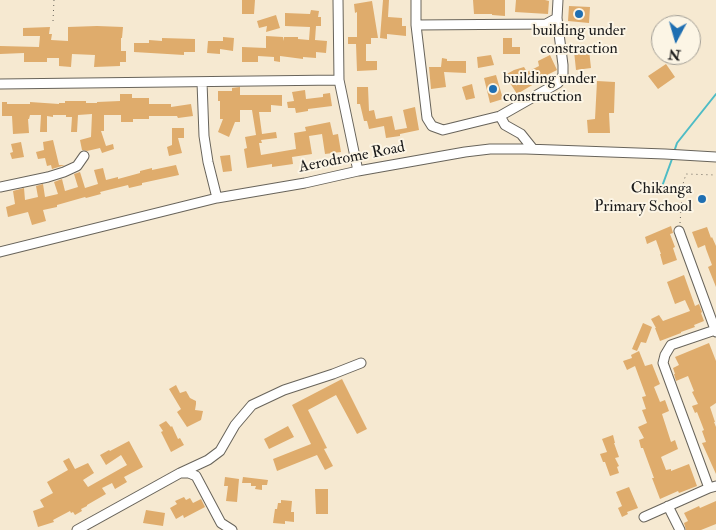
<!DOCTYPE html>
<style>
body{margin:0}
#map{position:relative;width:716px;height:530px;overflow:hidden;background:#f6e9d1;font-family:"IM FELL Double Pica",serif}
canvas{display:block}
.north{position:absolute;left:651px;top:15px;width:50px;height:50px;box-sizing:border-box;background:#fcf5e5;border:1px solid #a29e95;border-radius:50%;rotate:186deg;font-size:14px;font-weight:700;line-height:20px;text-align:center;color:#1c1c1c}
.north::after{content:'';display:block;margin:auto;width:18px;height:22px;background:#1f6fb2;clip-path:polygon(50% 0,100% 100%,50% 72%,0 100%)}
</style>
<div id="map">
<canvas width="716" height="530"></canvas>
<div class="north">N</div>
</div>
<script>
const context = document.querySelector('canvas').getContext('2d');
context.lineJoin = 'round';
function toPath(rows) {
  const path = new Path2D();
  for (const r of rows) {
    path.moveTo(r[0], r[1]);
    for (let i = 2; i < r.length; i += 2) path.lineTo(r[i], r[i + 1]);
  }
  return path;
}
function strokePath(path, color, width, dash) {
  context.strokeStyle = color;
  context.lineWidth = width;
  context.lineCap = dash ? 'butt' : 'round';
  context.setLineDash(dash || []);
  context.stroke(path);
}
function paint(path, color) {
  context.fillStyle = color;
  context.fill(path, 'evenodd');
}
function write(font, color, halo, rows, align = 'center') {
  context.font = font + ' "IM FELL Double Pica",serif';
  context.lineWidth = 4;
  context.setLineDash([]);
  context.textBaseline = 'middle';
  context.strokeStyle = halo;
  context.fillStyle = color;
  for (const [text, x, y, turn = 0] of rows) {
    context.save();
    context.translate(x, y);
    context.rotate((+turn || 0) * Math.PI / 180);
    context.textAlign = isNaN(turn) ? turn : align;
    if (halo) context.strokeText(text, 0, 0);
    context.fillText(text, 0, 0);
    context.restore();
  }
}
strokePath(toPath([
 [674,152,677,143,716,94],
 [660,192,672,159]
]), '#4ebcc5', 2);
paint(toPath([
 [242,0,255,0,254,14,242,14],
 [383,0,389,0,388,17,402,18,402,26,406,26,406,36,387,34,387,39,380,38],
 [473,0,505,0,505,16,492,15,492,14,474,14],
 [516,0,545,0,549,1,548,14,515,12],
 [372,1,378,38,371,38,371,44,366,44,366,61,377,61,377,70,357,71,356,44,348,44,348,37,357,37,357,12,355,13,354,4],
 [569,6,590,7,589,23,568,21],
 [311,10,319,11,318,17,321,17,321,26,316,26,315,40,327,41,326,53,316,52,316,58,303,57,303,59,280,56,280,62,274,61,274,57,258,56,258,62,242,62,242,47,266,48,266,36,283,37,284,41,284,37,298,37,298,39,309,40,310,27,285,26,285,13,310,14],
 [276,15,280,28,266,32,267,26,259,28,257,21],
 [97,26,123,27,122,38,121,38,121,51,126,51,126,62,120,62,120,66,94,67,95,55,72,54,71,67,59,66,59,58,47,58,47,62,24,62,24,53,0,54,0,46,39,47,40,36,23,36,23,28,50,27,49,34,52,34,51,40,68,41,68,27],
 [223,37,234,38,233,51,220,49,220,54,207,53,208,41,223,41],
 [162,38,195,39,195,52,184,52,184,55,134,52,134,43,149,43,149,40,162,41],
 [503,38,512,38,512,47,520,47,520,54,503,54],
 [589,50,591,68,576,70,574,51],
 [491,55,494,65,478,68,477,57],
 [550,55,557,70,533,82,534,84,517,94,505,75,514,70,524,67,527,72,539,66,538,61],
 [442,58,447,59,447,61,466,61,466,73,444,72,446,87,431,89,429,67,441,67],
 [666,64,675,77,658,89,648,76],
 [496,75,503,99,490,103,484,78],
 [597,81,615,82,614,113,609,113,610,133,588,133,587,120,595,119],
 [472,84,475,98,466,100,462,87],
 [240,87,240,95,282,95,282,106,271,105,271,112,259,112,262,134,276,132,277,138,261,140,262,143,259,143,261,155,296,149,294,133,306,131,305,127,330,122,333,135,338,134,341,152,325,154,322,134,309,136,312,154,292,157,293,164,272,167,272,164,247,168,244,149,247,148,245,137,256,135,252,110,240,110,240,122,235,122,229,137,218,132,223,119,220,119,220,101,218,101,218,91,232,91,232,88],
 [357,87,368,87,369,111,374,110,376,119,392,116,395,130,407,128,403,110,415,107,419,130,400,134,400,136,386,138,384,126,369,129,367,121,364,121,360,104,357,104],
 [305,90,306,99,323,97,323,94,330,93,332,106,308,109,308,111,296,113,295,108,288,108,287,102,294,101,292,92],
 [120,94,132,94,132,98,149,98,149,104,171,104,171,107,191,104,193,116,178,118,177,116,149,116,149,119,133,119,133,122,121,122,121,115,104,115,104,131,101,131,106,146,113,144,114,149,102,153,100,148,87,151,82,150,80,140,91,137,92,114,78,115,77,132,71,132,72,117,66,117,66,115,53,115,53,117,47,116,47,132,40,132,41,115,30,115,29,119,28,119,29,133,13,134,12,116,2,116,2,102,7,102,7,104,30,104,30,102,59,104,59,103,65,103,65,101,86,101,86,103,97,103,97,102,120,101],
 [172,128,184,128,184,138,178,138,182,153,169,156,167,147,172,145],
 [53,140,59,165,65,165,52,169,51,165,47,166,45,158,38,159,36,152,44,150,43,142],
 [21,142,24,157,12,159,10,153,13,152,11,144],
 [230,155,232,171,223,172,220,156],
 [176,165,179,175,142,183,142,185,129,188,128,185,100,192,101,194,86,198,85,197,57,205,57,207,43,210,46,221,32,225,28,212,8,217,6,207,15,204,13,191,24,188,25,200,38,197,36,186,43,184,45,197,58,194,54,182,62,179,65,191,78,187,74,174,80,172,85,188,98,184,94,170,103,168,106,180,118,177,118,179,140,173,140,171,152,168,152,170],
 [671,226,673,233,670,234,675,247,673,248,677,260,663,265,660,254,661,254,656,240,647,244,645,237],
 [707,227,711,238,712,237,716,246,716,287,708,267,712,265,706,249,705,245,698,248,692,232],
 [684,275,695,306,699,304,702,312,701,313,704,321,694,325,695,327,681,332,681,333,660,341,655,328,656,328,651,319,659,315,663,321,690,311,685,300,675,304,667,282],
 [643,323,652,327,646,343,641,342,637,351,632,349],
 [709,343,716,361,716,403,710,407,715,422,714,422,716,427,716,474,702,443,706,442,702,431,704,430,697,412,695,413,692,406,698,404,692,392,694,391,688,376,676,381,674,374,675,374,673,368,679,365,675,357],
 [639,351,645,366,652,364,660,384,654,387,660,402,665,400,669,411,662,414,671,442,675,440,678,449,661,457,666,470,671,469,671,471,689,464,697,486,679,493,678,491,660,499,652,478,654,478,643,448,641,448,639,440,644,438,638,427,647,423,642,410,646,409,642,397,646,396,635,366,627,370,623,361,632,358,631,355],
 [342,379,367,429,357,434,336,395,308,410,327,448,324,449,333,466,325,470,317,455,277,471,273,459,311,444,292,405],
 [176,385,180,393,186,391,190,398,196,401,196,404,195,410,203,411,201,420,187,427,177,412,181,409,169,389],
 [166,421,171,427,172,426,178,439,180,438,184,445,171,452,161,432,163,431,159,425],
 [288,426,294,437,269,449,264,439],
 [613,435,615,443,614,443,619,457,615,458,619,466,617,467,619,473,610,476,605,462,603,462,600,454,607,452,602,439],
 [129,441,143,467,124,477,127,482,115,489,112,483,102,488,106,494,87,505,87,506,81,509,82,511,75,515,73,512,71,513,70,511,53,520,54,522,38,527,33,511,44,507,40,500,53,493,47,482,68,470,63,461,69,458,75,469,88,463,94,473,83,480,88,487,127,465,121,455,106,465,100,455,109,450,110,451],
 [225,477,239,479,237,502,226,501,228,486,224,486],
 [243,477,268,480,267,485,262,485,262,490,255,489,256,486,251,486,251,483,242,483],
 [629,487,638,508,627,512,628,514,622,517,618,508,622,506,616,492],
 [315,489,328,489,328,514,316,514],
 [184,497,186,500,190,498,193,503,201,499,205,507,184,518,183,515,176,519,170,508,177,504,175,501],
 [281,500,292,501,291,512,294,512,294,522,285,521,285,524,273,523,275,509,277,509,278,503,281,503],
 [716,501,716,524,701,530,686,530,684,523,688,521,684,513,699,506,700,508],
 [146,510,165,513,163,526,143,523]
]), '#dfac6c');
const minor = toPath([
 [338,0,339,80,358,171],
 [416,0,416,25,427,118,432,126,443,130,500,116,558,83,563,75,563,65,557,18],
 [416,25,546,24,557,18,558,0],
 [202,82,204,136,208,162,217,198],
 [0,84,339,80],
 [500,116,505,125,521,134,533,149],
 [0,187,48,177,64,172,77,166,84,156],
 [679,231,716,332],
 [0,252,217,198,305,183,358,171,465,152,490,149,526,149,665,154,716,157],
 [180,473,208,460,220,451,235,425,252,405,284,390,333,374,361,363],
 [709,488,663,363,665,355,671,345,715,330],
 [668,506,680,530],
 [644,517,709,488,716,486],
 [77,530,180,473,189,473,196,476,221,523,232,530]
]);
strokePath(minor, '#68645b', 11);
strokePath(toPath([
 [53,21,54,0],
 [680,223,683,184,686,174,716,175]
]), '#68645b', 1, [1, 4]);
strokePath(minor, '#fff', 9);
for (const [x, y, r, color] of [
 [579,14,5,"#1f6fb2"],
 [493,89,5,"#1f6fb2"],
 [702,199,5,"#1f6fb2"]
]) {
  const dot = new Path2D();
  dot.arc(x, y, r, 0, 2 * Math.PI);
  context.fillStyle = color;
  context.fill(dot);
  strokePath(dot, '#fcf5e5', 2);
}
write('16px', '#1c1c1c', '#fcf5e5', [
 ["building under",579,32],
 ["constraction",579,50],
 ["building under",503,80,"left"],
 ["construction",503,98,"left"],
 ["Chikanga",692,190,"right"],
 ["Primary School",692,208,"right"]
]);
write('16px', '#1c1c1c', '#fcf5e5', [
 ["Aerodrome Road",352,158,-11]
]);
</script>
